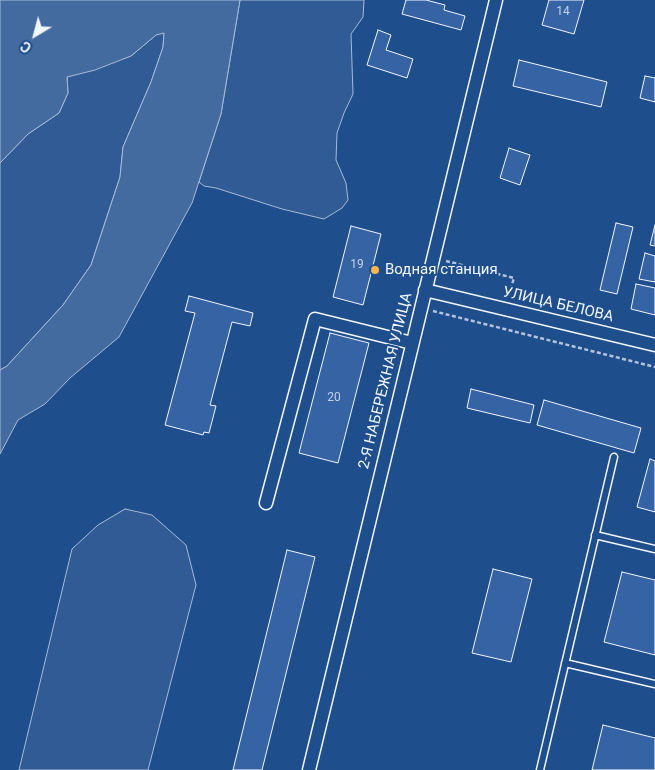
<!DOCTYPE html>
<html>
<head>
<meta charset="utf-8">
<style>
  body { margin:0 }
  #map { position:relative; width:655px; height:770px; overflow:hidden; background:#1f4e8c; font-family:Roboto,sans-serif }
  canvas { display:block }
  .north { position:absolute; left:10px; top:10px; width:50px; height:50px; -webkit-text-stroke:4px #1f4e8c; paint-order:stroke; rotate:217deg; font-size:14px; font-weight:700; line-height:20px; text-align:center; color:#f2f6ff }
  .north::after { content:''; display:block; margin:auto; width:18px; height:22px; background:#f2f6ff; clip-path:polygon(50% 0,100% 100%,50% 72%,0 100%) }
</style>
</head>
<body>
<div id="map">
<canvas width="655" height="770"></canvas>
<div class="north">С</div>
</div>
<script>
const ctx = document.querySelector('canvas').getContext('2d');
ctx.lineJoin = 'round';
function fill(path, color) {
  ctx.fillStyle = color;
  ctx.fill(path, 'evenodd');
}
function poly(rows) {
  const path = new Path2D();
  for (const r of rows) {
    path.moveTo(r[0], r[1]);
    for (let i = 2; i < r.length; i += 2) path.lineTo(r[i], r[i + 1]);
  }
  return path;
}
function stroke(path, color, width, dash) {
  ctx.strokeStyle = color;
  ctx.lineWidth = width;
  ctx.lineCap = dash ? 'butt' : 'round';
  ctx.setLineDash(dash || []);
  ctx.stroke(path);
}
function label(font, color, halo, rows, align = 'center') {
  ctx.font = font + ' Roboto,sans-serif';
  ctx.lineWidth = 4;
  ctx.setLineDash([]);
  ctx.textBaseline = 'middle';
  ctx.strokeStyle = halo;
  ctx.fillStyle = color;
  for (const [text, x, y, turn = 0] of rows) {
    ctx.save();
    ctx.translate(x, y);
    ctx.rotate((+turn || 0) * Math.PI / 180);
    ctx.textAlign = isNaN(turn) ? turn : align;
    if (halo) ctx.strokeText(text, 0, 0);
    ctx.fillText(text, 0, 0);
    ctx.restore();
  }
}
const built = poly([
  [240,0,364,0,363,17,351,34,353,94,344,113,337,133,336,160,346,183,348,200,342,208,324,219,282,209,216,188,204,186,199,182,221,114,240,0],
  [164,32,163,47,151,82,123,147,120,177,91,265,63,305,7,366,0,370,0,163,28,134,59,113,68,93,67,77,131,56,156,35,164,32],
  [125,509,152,515,186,545,196,585,148,770,19,770,72,549,98,525,125,509]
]);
fill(built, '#305b95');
stroke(built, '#a8bbd7', 1);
const water = poly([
  [0,0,240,0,221,114,192,203,119,337,70,378,45,404,18,420,0,454,0,370,7,366,63,305,91,265,120,177,123,147,151,82,163,47,164,33,156,35,131,56,95,70,67,77,68,93,59,113,28,134,0,163,0,0]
]);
fill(water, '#446ba0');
stroke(water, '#a8bbd7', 1);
const building = poly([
  [406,0,426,0,445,5,444,10,465,16,461,30,402,14,406,0],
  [549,0,584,0,574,34,542,25,549,0],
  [378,30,391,35,386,50,413,59,407,78,367,65,378,30],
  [519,60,607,82,601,107,513,86,519,60],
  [645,76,655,78,655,102,640,98,645,76],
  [509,148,530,155,520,185,500,178,509,148],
  [616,223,633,227,617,294,600,290,616,223],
  [655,225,655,246,650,245,655,225],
  [351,226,381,234,363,305,333,297,351,226],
  [645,253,655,256,655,282,639,279,645,253],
  [636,284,655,288,655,315,631,309,636,284],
  [189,296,253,313,250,326,232,322,210,405,216,406,209,433,204,432,203,435,165,425,195,313,185,311,189,296],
  [330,333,369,343,338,463,299,453,330,333],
  [471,389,534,405,530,423,467,408,471,389],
  [544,400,641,428,634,453,537,425,544,400],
  [650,459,655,461,655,512,637,507,650,459],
  [287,550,315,557,262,770,233,770,287,550],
  [493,569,532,579,511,662,472,653,493,569],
  [622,572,655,580,655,655,604,642,622,572],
  [603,725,655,738,655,770,592,770,603,725]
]);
fill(building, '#3563a3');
stroke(building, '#f2f6ff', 1);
const lane = poly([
  [595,535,655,549],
  [565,663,655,684],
  [540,770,614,457]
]);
const street = poly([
  [425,290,655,345],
  [266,503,315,319,412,343],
  [309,770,496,0]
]);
stroke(lane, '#f2f6ff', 9);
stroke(street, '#f2f6ff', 15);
stroke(poly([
  [446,261,514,278,508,297],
  [433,311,655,367]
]), '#b3c4dc', 2.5, [4, 2.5]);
stroke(lane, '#1f4e8c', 6);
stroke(street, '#1f4e8c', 12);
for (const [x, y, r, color] of [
  [375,270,5,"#ffb74d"]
]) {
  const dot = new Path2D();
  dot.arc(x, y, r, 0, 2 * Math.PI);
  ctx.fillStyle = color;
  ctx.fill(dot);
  stroke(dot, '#1f4e8c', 2);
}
label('12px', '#c3d1e8', null, [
  ["14",563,12],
  ["19",357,265],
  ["20",334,398]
]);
label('15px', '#f2f6ff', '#1f4e8c', [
  ["Водная станция",385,270]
], 'left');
label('15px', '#f2f6ff', '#1f4e8c', [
  ["УЛИЦА БЕЛОВА",558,305,13],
  ["2-Я НАБЕРЕЖНАЯ УЛИЦА",386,381,-76]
]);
</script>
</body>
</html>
